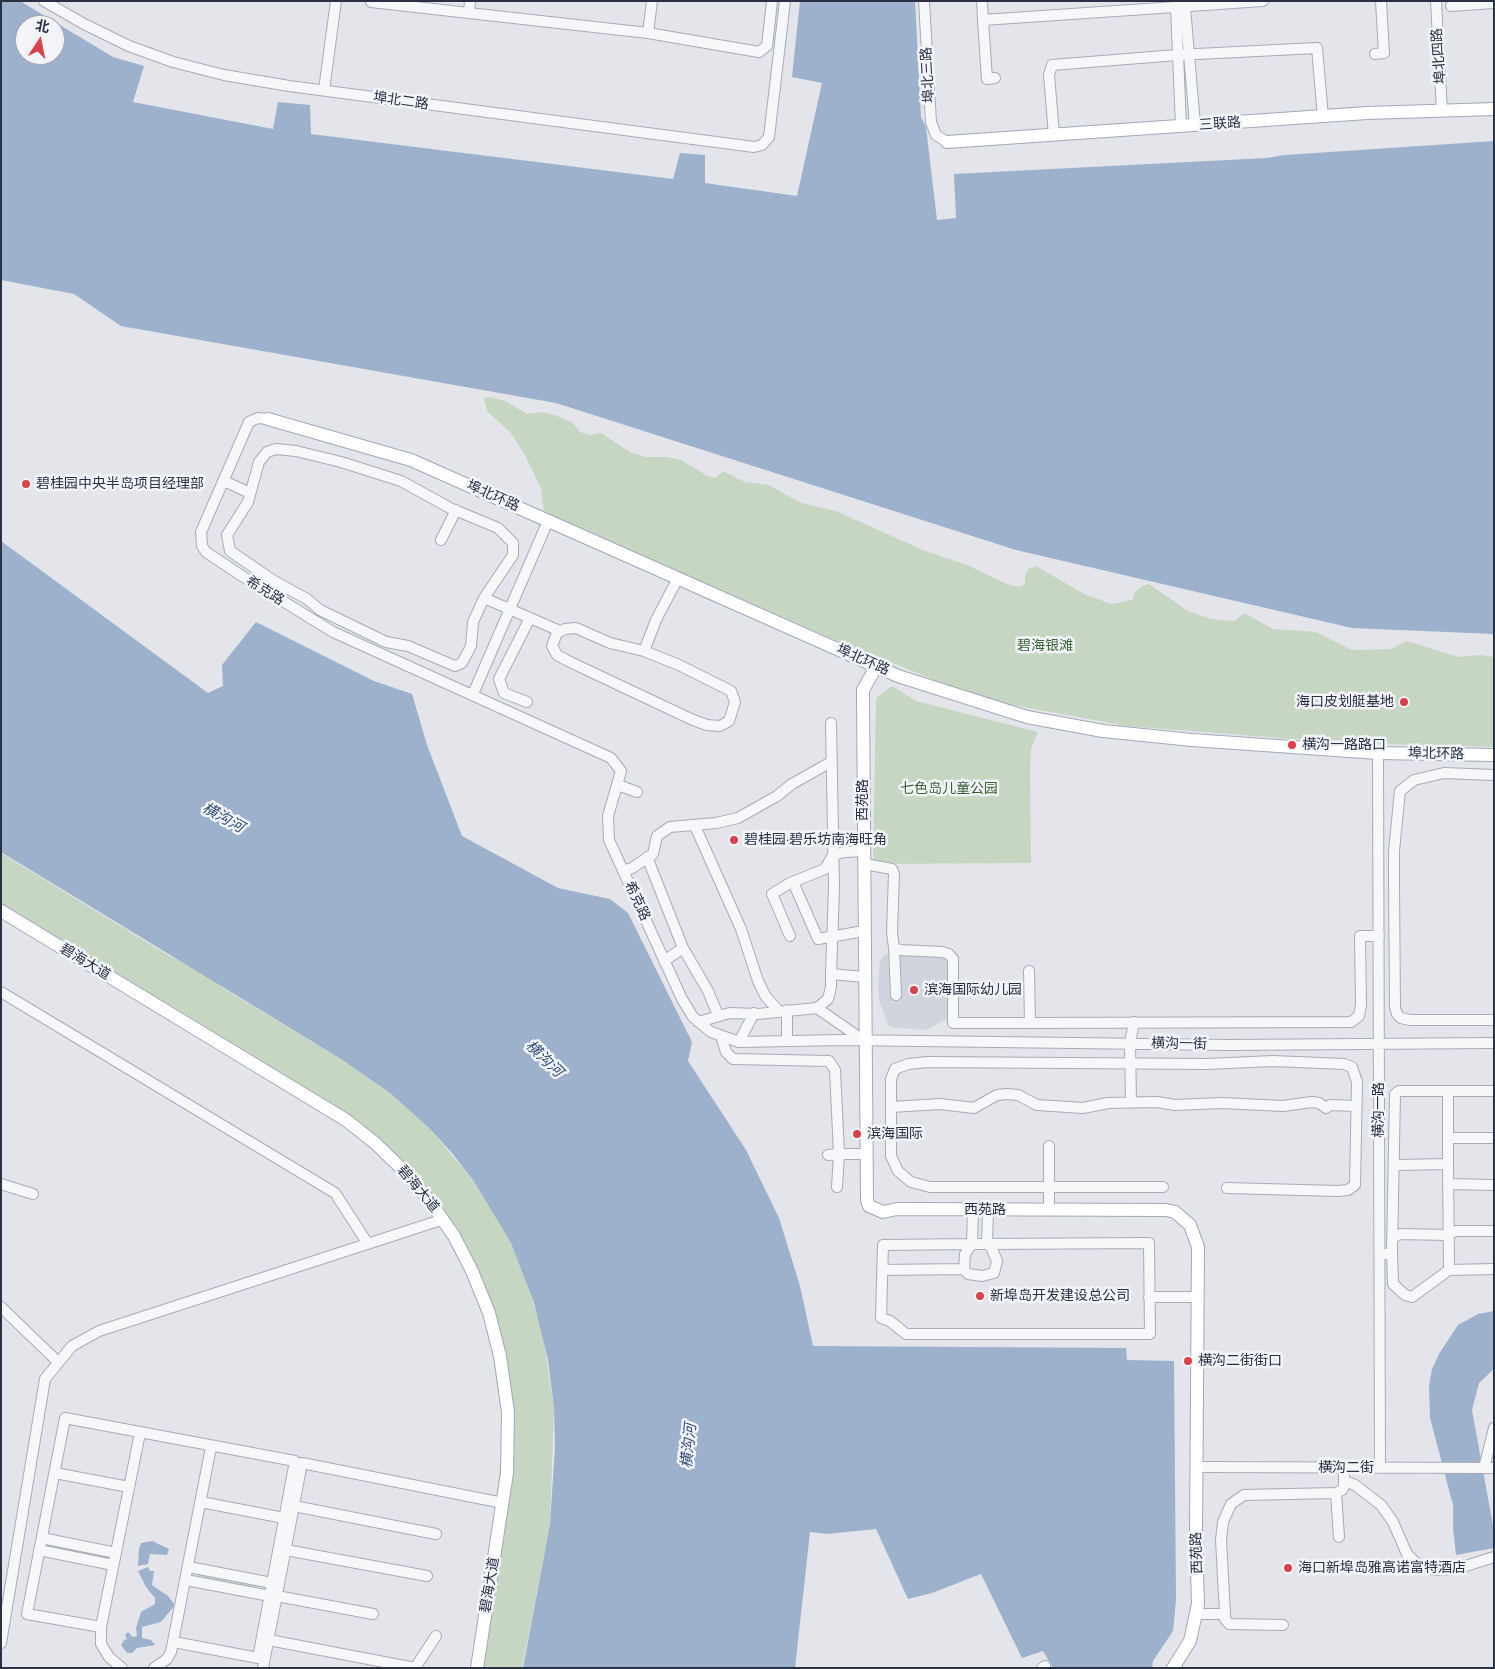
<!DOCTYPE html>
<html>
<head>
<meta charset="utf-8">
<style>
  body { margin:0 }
  #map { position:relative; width:1495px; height:1669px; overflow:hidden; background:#e3e5eb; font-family:"PT Sans Narrow","Noto Sans SC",sans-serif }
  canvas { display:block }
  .frame { position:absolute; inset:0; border:2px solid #2a3144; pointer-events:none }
  .north { position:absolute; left:15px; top:15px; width:50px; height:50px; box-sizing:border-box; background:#f3f4f8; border:1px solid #a3a6b0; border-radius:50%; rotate:11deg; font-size:14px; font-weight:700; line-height:20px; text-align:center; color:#2a3144 }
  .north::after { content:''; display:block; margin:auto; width:18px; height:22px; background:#d4444e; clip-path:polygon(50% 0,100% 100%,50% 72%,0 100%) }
</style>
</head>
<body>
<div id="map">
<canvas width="1495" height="1669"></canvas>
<div class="frame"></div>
<div class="north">北</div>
</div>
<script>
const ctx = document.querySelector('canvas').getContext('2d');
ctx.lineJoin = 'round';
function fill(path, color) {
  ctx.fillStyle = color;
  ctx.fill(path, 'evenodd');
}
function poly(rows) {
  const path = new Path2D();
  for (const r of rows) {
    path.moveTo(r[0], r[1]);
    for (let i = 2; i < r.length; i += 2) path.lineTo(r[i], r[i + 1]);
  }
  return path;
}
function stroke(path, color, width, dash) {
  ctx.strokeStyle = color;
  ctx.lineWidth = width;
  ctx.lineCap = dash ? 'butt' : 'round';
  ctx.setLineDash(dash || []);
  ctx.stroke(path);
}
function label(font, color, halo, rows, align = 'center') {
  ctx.font = font + ' "PT Sans Narrow","Noto Sans SC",sans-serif';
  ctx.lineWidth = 5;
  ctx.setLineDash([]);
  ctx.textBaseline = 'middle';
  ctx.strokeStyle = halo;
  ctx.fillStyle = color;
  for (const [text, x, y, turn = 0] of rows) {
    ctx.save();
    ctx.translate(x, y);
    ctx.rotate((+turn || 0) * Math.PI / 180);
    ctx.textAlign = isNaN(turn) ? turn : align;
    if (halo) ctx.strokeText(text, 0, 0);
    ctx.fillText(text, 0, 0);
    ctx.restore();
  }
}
fill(poly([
  [892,954,940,954,948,959,949,1011,947,1019,926,1030,894,1028,888,1025,879,1000,878,984,880,961,884,955]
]), '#d1d4dd');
fill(poly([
  [489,397,505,401,527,414,543,412,557,416,573,423,580,432,590,435,601,433,630,452,646,457,667,457,681,460,706,475,715,478,723,471,745,482,769,485,801,503,836,511,923,550,967,565,1007,584,1019,587,1025,584,1025,577,1028,569,1036,566,1086,595,1112,604,1132,600,1135,592,1142,586,1149,584,1188,611,1211,619,1235,621,1244,613,1273,629,1316,632,1352,650,1390,649,1407,641,1458,657,1480,655,1494,657,1494,747,1345,743,1126,726,1002,703,952,687,833,639,544,513,541,489,525,455,511,433,487,411,484,399],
  [892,686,916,701,1038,732,1031,749,1030,768,1031,863,873,864,876,698],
  [1,853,166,954,198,970,226,990,341,1059,390,1093,429,1128,473,1180,511,1243,523,1272,542,1331,554,1408,550,1524,522,1668,477,1668,507,1403,489,1313,427,1198,342,1118,1,908],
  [196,1572,258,1584,258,1586,256,1589,197,1577]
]), '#c6d6c3');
fill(poly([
  [1,1,20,1,113,57,144,66,133,102,273,129,278,102,310,105,311,134,673,179,680,153,705,155,705,183,797,196,822,83,792,77,800,1,915,1,921,117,926,127,937,220,956,218,954,174,1267,158,1285,155,1494,141,1494,634,1352,628,1016,550,556,403,121,326,74,294,1,280],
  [25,25,55,25,55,55,25,55],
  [1,541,208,693,223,686,222,665,256,622,374,681,412,694,427,745,462,836,558,888,610,899,628,913,692,1042,688,1061,746,1150,779,1218,800,1286,813,1346,1126,1348,1127,1360,1174,1361,1176,1600,1173,1631,1153,1661,1152,1668,1053,1668,1043,1651,1022,1658,981,1574,932,1593,908,1599,876,1529,827,1534,810,1532,795,1668,523,1668,550,1524,555,1447,554,1408,548,1360,534,1303,511,1243,473,1180,452,1153,429,1128,390,1093,341,1059,1,852],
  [1494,1311,1494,1369,1479,1383,1472,1410,1494,1531,1494,1548,1456,1555,1453,1528,1453,1505,1430,1418,1429,1386,1432,1369,1439,1354,1458,1325,1478,1314],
  [152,1541,169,1549,167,1555,150,1554,148,1564,138,1566,139,1549,141,1543],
  [148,1567,150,1571,154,1571,152,1585,168,1596,175,1605,161,1622,142,1627,142,1638,151,1640,155,1645,137,1648,132,1653,127,1653,121,1645,124,1640,127,1639,125,1635,128,1632,133,1637,137,1636,136,1628,141,1612,155,1604,155,1598,146,1587,138,1571]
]), '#9db0cc');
const minor = poly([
  [44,1,84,24,129,46,173,62,224,75,289,86,754,147,762,145,769,137,785,1],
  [470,1,469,13,648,33,652,1],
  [924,1,931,122,936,135,947,142],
  [982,1,983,20,1263,1],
  [1436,1,1442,111],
  [371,2,469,13],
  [1451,6,1494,3],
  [1176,7,1181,126],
  [1185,7,1195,125],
  [983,20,987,79,995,78],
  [648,33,759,52,767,46,772,1],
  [1375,54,1384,53,1381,1],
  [324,90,336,1],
  [1054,135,1049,75,1052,65,1177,55,1317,48,1323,117],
  [268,419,258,418,249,422,201,532,202,546,206,552,242,576,333,632,611,758,621,771,608,816,609,840,682,999,693,1017,711,1032,739,1042,842,1040,1228,1045,1494,1043],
  [224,481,250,493],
  [441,540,456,510],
  [484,598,473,622,471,646,462,663,455,666,408,646,386,642,320,610,307,599,274,581,230,551,227,535,248,502,259,462,267,452,276,449,296,451,341,462,401,481,450,508,498,528,513,543,513,555,484,598,560,631],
  [644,651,610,643,576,628,565,629,557,633,552,646,557,655,568,661,693,720,707,725,720,726,729,721,735,702,731,691,679,665,644,651,656,620,678,578],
  [473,694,548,521],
  [527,702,504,693,499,679,530,618],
  [831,723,834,887,831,974,864,977],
  [1378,753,1380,1468],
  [1494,775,1444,773,1414,780,1400,791,1394,851,1394,883,1395,1007,1397,1014,1401,1018,1410,1020,1494,1020],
  [618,785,637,792],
  [695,826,741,929,758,981,766,997,778,1010],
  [647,857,683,948,708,991,718,1015],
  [864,864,892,869,894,874,892,932,894,948,900,950,942,952,949,954,953,959,953,1023,1030,1023,1029,971],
  [623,871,632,868,653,854,657,836,670,827,716,823,738,818,777,796,792,784,831,762],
  [793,882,818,939,864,931],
  [790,936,772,894,790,883,825,869,833,855,845,852,864,851],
  [894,948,896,995],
  [664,961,683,948],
  [1,992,335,1193,368,1244],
  [817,1008,863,1040],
  [698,1022,730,1013,758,1014,817,1008,828,999,831,987,831,974],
  [1030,1023,1351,1022,1359,1016,1361,1005,1360,936,1379,936],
  [721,1036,726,1052,733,1059,829,1061,835,1070,839,1154,865,1154],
  [787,1040,787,1010],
  [739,1042,754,1013],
  [1448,1091,1448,1164],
  [1131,1102,1130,1043,1134,1022],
  [891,1107,940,1104,974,1108,997,1095,1007,1094,1018,1095,1037,1105,1083,1108,1108,1103,1157,1102,1175,1105,1222,1103,1283,1106,1312,1102,1319,1103,1326,1108,1330,1105,1355,1106],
  [1448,1138,1494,1138],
  [1049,1146,1049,1209],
  [828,1155,839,1154,837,1187],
  [1395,1165,1448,1164,1449,1270],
  [1,1184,33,1194],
  [1448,1184,1494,1185],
  [1163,1187,930,1187,911,1182,898,1171,891,1156,891,1079,895,1069,908,1064,928,1062,1207,1064,1273,1061,1344,1064,1352,1067,1357,1082,1355,1185,1348,1190,1338,1191,1227,1188],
  [973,1210,972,1244,883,1245,881,1318,890,1321,906,1334,1150,1334,1149,1243,987,1244,988,1210],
  [1394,1237,1400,1234,1447,1235,1456,1231,1494,1231],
  [972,1244,987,1244,991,1247,997,1261,994,1273,982,1276,968,1274,964,1269,965,1254,972,1244],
  [1392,1253,1395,1094,1399,1091,1494,1091],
  [1385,1254,1392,1253,1393,1284,1405,1295,1412,1297,1449,1270,1494,1269],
  [882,1270,964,1269],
  [1149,1297,1198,1297],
  [1,1307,58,1362],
  [1198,1467,1494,1468],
  [1484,1468,1494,1428],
  [55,1473,129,1487],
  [1344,1481,1355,1485,1381,1505,1393,1522,1407,1554,1418,1565,1434,1570,1456,1569,1494,1557],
  [1336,1493,1339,1537],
  [201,1502,284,1518],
  [294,1506,436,1534],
  [42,1538,116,1553],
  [39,1550,113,1565],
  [286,1550,427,1576],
  [189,1567,272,1583],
  [186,1580,270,1596],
  [277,1596,373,1614],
  [1196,1614,1225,1614,1221,1540,1223,1522,1231,1504,1244,1495,1336,1493,1342,1490,1344,1486,1344,1468],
  [1225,1614,1225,1619,1229,1624,1283,1625],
  [101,1627,27,1614,65,1418,295,1461,258,1658,174,1642],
  [269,1640,415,1668],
  [1,1643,45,1379,72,1346,99,1331,438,1221],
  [122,1668,109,1657,101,1644,101,1627,140,1433],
  [154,1668,167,1659,171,1652,211,1447],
  [263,1668,302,1463,503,1503],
  [415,1668,436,1636],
  [1042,1668,1045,1666]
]);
const major = poly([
  [947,142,1367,113,1494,109],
  [268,419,411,460,898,676,1027,717,1103,731,1192,740,1378,753,1494,755],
  [876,667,863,690,863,698,867,1200,869,1206,883,1212,897,1209,1166,1210,1175,1212,1190,1225,1198,1247,1196,1536,1198,1604,1190,1641,1173,1668],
  [1,911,346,1120,375,1143,403,1170,429,1200,454,1236,472,1271,489,1313,500,1356,508,1412,507,1473,477,1668]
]);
stroke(minor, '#a8abb6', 12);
stroke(major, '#a1a8b8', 14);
stroke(minor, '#f6f7f9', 10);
stroke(major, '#fff', 12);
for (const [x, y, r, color] of [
  [26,484,5,"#d4444e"],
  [1404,702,5,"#d4444e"],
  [1292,745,5,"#d4444e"],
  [734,840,5,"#d4444e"],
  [914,990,5,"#d4444e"],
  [857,1134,5,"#d4444e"],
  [980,1296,5,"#d4444e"],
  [1188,1361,5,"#d4444e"],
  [1288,1568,5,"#d4444e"]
]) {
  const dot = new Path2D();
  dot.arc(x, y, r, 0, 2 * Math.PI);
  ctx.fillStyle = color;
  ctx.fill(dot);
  stroke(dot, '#f3f4f8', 2);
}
label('14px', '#2a3144', '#f3f4f8', [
  ["埠北四路",1439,56,-94],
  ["埠北三路",928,75,-93],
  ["埠北二路",401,101,8],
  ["三联路",1220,124,-4],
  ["埠北环路",493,496,24],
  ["希克路",265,591,32],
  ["埠北环路",863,660,24],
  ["埠北环路",1436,754,1],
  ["西苑路",863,800,-90],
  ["希克路",637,901,65],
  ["碧海大道",85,962,31],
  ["横沟一街",1179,1044,1],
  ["横沟一路",1379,1110,-90],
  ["碧海大道",418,1189,50],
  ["西苑路",985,1210],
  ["横沟二街",1346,1468],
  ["西苑路",1197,1553,-92],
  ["碧海大道",490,1585,-81]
]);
label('14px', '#2a3144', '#f3f4f8', [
  ["碧桂园中央半岛项目经理部",36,484],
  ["海口皮划艇基地",1394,702,"right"],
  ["横沟一路路口",1302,745],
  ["碧桂园·碧乐坊南海旺角",744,840],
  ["滨海国际幼儿园",924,990],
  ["滨海国际",867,1134],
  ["新埠岛开发建设总公司",990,1296],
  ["横沟二街街口",1198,1361],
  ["海口新埠岛雅高诺富特酒店",1298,1568]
], 'left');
label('14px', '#3b6136', '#f3f4f8', [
  ["碧海银滩",1045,646],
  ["七色岛儿童公园",949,789]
]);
label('italic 15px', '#324c7a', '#f3f4f8', [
  ["横沟河",223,818,29],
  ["横沟河",544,1059,44],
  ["横沟河",689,1446,-84]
]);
</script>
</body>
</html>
